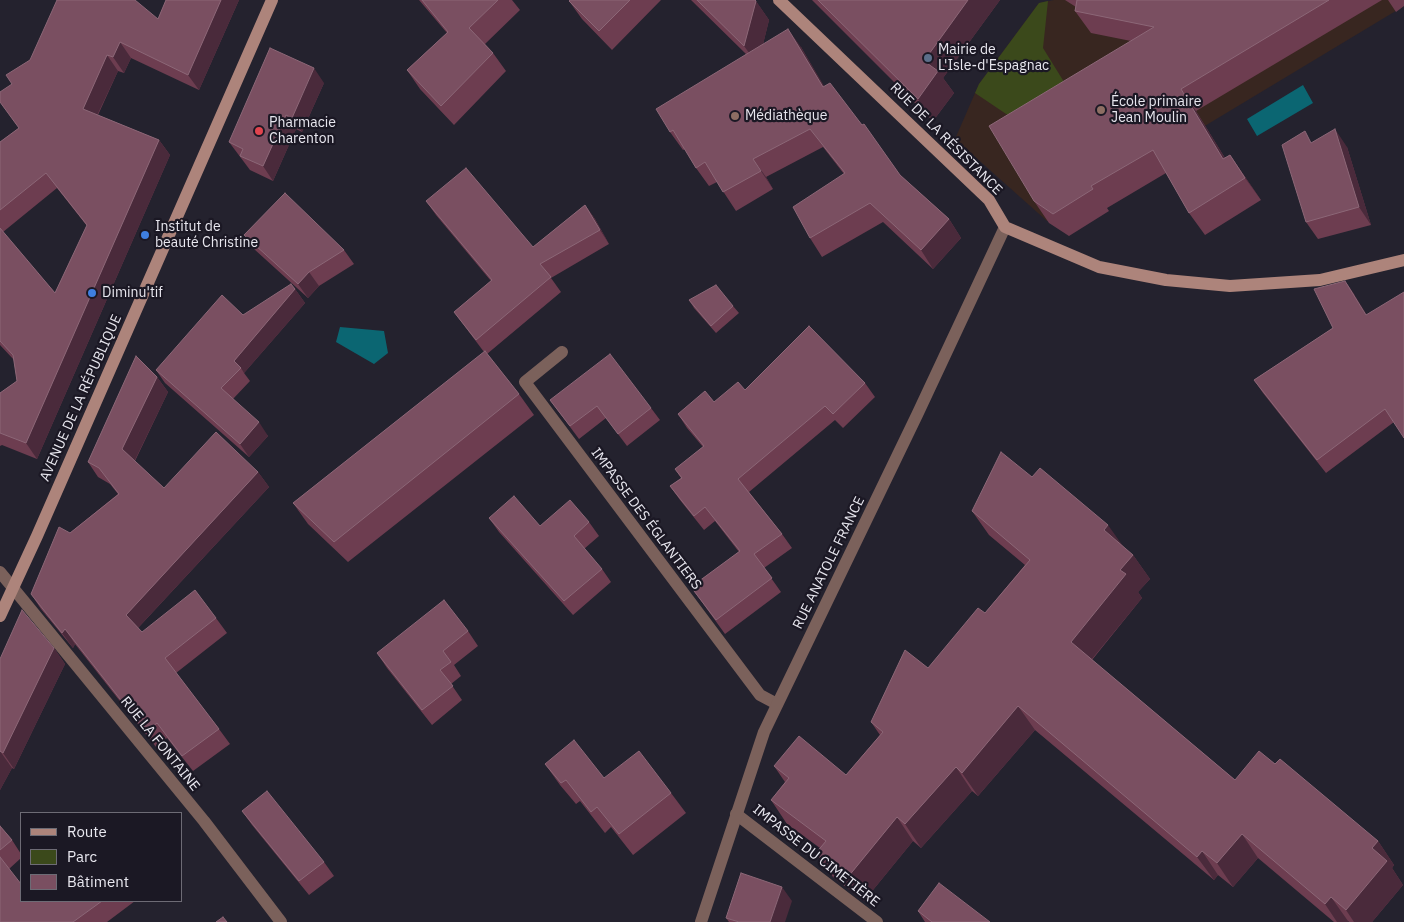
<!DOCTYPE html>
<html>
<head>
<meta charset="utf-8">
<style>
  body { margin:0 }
  #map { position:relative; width:1404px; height:922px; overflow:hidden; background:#24222e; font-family:"IBM Plex Sans",sans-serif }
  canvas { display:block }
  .legend { position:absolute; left:20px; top:812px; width:162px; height:90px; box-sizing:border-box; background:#1b1824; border:1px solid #6d6b75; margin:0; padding:6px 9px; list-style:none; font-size:15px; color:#e8e7ef }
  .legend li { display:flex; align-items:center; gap:10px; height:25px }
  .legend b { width:25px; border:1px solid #6d6b75 }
</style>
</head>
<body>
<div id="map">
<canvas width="1404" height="922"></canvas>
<ul class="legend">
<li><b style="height:6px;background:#ad847b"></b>Route</li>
<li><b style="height:14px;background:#3b491b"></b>Parc</li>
<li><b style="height:14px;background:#7a4f61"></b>Bâtiment</li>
</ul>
</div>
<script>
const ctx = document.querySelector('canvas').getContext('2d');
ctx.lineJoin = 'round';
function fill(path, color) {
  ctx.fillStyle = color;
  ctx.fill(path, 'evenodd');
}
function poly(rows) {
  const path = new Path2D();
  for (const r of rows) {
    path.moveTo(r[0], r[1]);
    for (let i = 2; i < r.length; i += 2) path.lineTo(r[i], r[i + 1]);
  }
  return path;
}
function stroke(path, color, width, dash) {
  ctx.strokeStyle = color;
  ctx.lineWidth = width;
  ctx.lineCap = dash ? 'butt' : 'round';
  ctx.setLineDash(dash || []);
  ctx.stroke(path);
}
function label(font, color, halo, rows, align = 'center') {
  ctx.font = font + ' "IBM Plex Sans",sans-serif';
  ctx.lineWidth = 4.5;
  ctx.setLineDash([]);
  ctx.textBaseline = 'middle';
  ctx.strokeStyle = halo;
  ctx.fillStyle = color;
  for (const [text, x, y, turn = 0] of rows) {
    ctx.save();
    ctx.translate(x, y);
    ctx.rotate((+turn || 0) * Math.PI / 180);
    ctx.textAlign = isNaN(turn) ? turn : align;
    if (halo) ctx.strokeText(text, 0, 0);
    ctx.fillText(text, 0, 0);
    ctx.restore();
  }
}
fill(poly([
  [1054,0,1404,0,1404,6,1047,221,955,139,979,84,1039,3]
]), '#382620');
fill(poly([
  [1048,1,1043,48,1069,90,1018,122,975,93,979,84,1039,3]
]), '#3b491b');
fill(poly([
  [1303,85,1313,103,1257,136,1247,119],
  [340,327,384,331,388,353,374,364,336,342]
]), '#0b6672');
stroke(poly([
  [562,352,525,382,760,695,777,704],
  [736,814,877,922]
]), '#7b615b', 12);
stroke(poly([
  [0,572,204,821,281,922],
  [701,922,764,732,917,415,1005,227]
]), '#7b615b', 12);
stroke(poly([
  [779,0,989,200,1005,227,1099,267,1166,280,1230,286,1320,280,1404,260],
  [0,616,37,536,272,0]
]), '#ad847b', 12);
fill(poly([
  [166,0,239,0,199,90,131,58,124,73,118,71,98,115,159,140,170,155,37,459,2,445,0,446,0,393,17,381,14,360,0,345,0,142,19,128,0,102,158,19],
  [57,188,87,226,55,293,3,232],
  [419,0,512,0,520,10,485,44,493,53,506,71,454,125,420,89,407,70,447,33],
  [570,0,661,0,612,50,582,19,569,1],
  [691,0,755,0,769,20,763,44,801,47,824,87,900,175,949,219,961,238,933,269,883,222,822,257,810,238,844,174,823,147,766,177,773,189,736,211,717,182,709,186,696,168,685,149,683,150,670,132,746,54],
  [812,0,1000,0,943,78,954,93,933,121],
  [1065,0,1382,0,1196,111,1225,158,1230,155,1261,200,1205,235,1189,213,1166,173,1107,208,1109,211,1069,236,1049,223,1034,201,1131,41,1091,33,1075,11,1076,7],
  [1388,0,1404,0,1404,6,1396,12],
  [324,83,302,132,296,129,273,181,250,170,229,142],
  [1313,142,1347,147,1371,225,1318,239,1306,222],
  [426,201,533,247,585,205,595,219,609,244,551,278,561,292,487,354,519,394,534,415,348,562,308,524,293,503,484,352,454,312,491,281,436,215],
  [244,235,344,250,354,264,319,286,308,298,254,249],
  [1345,281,1354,294,1394,422,1326,473,1263,393,1254,380,1333,328],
  [295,289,305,303,244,373,250,381,233,399,268,436,249,457,165,383,156,370,243,315],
  [689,300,733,306,739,313,716,333,694,308],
  [157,377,168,392,135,461,164,488,258,472,269,487,138,628,142,632,216,618,227,633,176,673,219,729,230,744,193,771,167,738,156,747,75,644,73,648,41,609,31,594,70,533,118,494,110,484,98,477,88,462],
  [865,383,875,397,843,428,835,420,749,492,782,534,792,548,764,568,781,592,725,634,691,587,739,552,715,521,704,530,680,500,670,486,681,478,675,469,703,447,687,428,678,414,714,402,745,390],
  [550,400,651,408,660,420,627,446,606,418,579,439],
  [1032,477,1133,555,1150,579,1138,592,1142,598,1092,660,1235,780,1275,764,1378,841,1394,865,1392,868,1403,885,1372,922,1349,922,1348,921,1347,922,1334,922,1258,858,1233,887,1218,875,1214,880,1035,730,978,796,972,791,921,848,913,841,864,901,833,877,816,853,820,848,787,824,771,800,785,782,774,766,846,775,880,735,871,722,928,668,985,613,1025,565,989,535,972,511],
  [489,518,540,526,589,522,599,536,584,549,602,569,611,582,573,615,499,532],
  [468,631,478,646,454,665,461,676,451,684,462,700,432,725,387,668,377,653],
  [54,648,65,664,14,769,12,768,0,790,0,659],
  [545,764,671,793,686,813,633,855,611,827,605,833,580,801,576,804,560,785],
  [242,811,324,862,334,876,309,895,252,825],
  [0,826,12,840,21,854,21,858,9,869,21,901,135,901,107,922,0,922],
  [918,911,990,922,925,922],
  [726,918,739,922,729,922]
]), '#6d3d50');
fill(poly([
  [221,0,239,0,199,90,188,75],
  [968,0,1000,0,943,78,954,93,933,121,918,99,924,61],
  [756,1,769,20,758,65,744,46],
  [788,29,801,47,836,106,823,87],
  [120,42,131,58,124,73,113,57],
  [107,55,118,71,93,124,83,109],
  [314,68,324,83,302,132,292,118],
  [1181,89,1196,111,1239,181,1223,159],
  [286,115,296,129,273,181,263,166],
  [1335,129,1347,147,1371,225,1359,207],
  [159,140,170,155,37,459,26,443],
  [1230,155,1245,177,1261,200,1245,178],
  [753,159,766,177,773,189],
  [585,205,595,219,609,244,600,230],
  [949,219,961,238,933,269,921,250],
  [309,272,319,286,308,298,298,284],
  [1345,281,1354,294,1375,328,1366,315],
  [295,289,305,303,244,373,241,368,234,361],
  [157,377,168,392,133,464,122,449],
  [259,422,268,436,249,457,240,444],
  [258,472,269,487,136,630,126,615],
  [1108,525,1125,549,1104,530],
  [1133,555,1150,579,1138,592,1142,598,1087,665,1071,642,1120,570],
  [65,629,75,644,73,648,62,633],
  [54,648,65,664,14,769,3,753],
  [1018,706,1035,730,978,796,962,773],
  [0,751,12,768,0,790],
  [956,767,972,791,921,848,905,824],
  [897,817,913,841,864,901,848,877],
  [1242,834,1258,858,1233,887,1217,863],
  [1378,841,1394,865,1392,868,1403,885,1372,922,1354,922,1346,910,1372,848],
  [1202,851,1218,875,1214,880,1197,857],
  [782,887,792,901,785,922,770,922],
  [1331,897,1348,921,1347,922,1337,922,1325,904]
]), '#4a2a3b');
const building = poly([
  [57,0,135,0,158,19,166,0,221,0,188,75,120,42,113,57,107,55,83,109,159,140,26,443,0,433,0,393,17,381,13,355,0,341,0,228,55,293,87,225,46,173,0,210,0,142,19,128,0,102,0,92,12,84,6,75,30,60,57,0],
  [422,0,498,0,469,28,493,53,441,106,407,70,448,32,422,0],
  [570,0,630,0,599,31,569,1,570,0],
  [697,0,755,0,756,1,744,46,697,0],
  [818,0,968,0,924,61,938,71,918,99,818,0],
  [1077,0,1329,0,1181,89,1223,159,1230,155,1245,178,1189,213,1153,150,1091,186,1093,189,1053,214,1034,201,989,126,1154,27,1075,11,1077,0],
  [788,29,823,87,830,83,862,125,864,124,900,175,949,219,921,250,870,203,810,238,793,207,845,173,810,129,753,159,761,171,723,192,705,162,696,168,673,130,670,132,656,109,788,29],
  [270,48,314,68,292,118,286,115,263,166,240,156,243,149,229,142,270,48],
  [1335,129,1359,207,1306,222,1282,145,1305,131,1311,143,1335,129],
  [466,168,533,247,585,205,600,230,540,264,551,277,476,340,454,312,492,280,426,201,466,168],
  [285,193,344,250,309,272,298,284,244,235,285,193],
  [1345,281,1366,315,1404,292,1404,438,1385,409,1317,460,1254,380,1333,328,1314,289,1345,281],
  [291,284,295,289,234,361,241,368,221,388,259,422,240,444,156,370,222,295,243,315,291,284],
  [716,285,733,306,711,326,689,300,716,285],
  [809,326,865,383,833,414,825,406,738,479,782,534,754,554,772,578,716,620,691,587,740,551,705,507,694,516,670,486,682,478,675,469,704,446,678,414,705,391,714,402,738,382,745,390,809,326],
  [485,351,519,394,334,542,293,503,485,351],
  [610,354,651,408,618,434,597,406,570,426,550,400,610,354],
  [136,356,157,377,122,449,164,488,216,432,258,472,126,615,142,632,195,590,216,618,165,658,219,729,182,756,157,723,146,732,65,629,62,633,31,594,59,527,70,533,119,494,99,468,88,462,136,356],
  [1001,452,1032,477,1040,468,1108,525,1104,530,1133,555,1120,570,1126,574,1071,642,1235,780,1259,751,1275,764,1280,759,1378,841,1372,848,1387,861,1346,910,1331,897,1325,904,1242,834,1217,863,1202,851,1197,857,1018,706,962,773,956,767,905,824,897,817,848,877,816,853,826,841,771,800,789,778,774,766,799,736,846,775,883,732,871,722,905,650,928,668,978,608,985,613,1030,560,972,511,1001,452],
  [514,496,540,526,570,500,589,522,574,536,602,569,564,601,489,518,514,496],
  [444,600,468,631,443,651,451,662,440,670,453,686,422,710,377,653,444,600],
  [22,610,54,648,3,753,0,751,0,752,0,659,22,610],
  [574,740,604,778,639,751,671,793,619,834,597,807,591,812,566,780,561,783,545,764,574,740],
  [267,791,324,862,299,881,242,811,267,791],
  [0,826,12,840,0,850,0,826],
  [0,857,21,884,21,901,102,901,73,922,0,922,0,857],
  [741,873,782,887,770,922,739,922,726,918,741,873],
  [939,883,990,922,932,922,918,911,939,883],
  [223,917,227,922,216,922,223,917]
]);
fill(building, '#7a4f61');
stroke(building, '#8c6777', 1);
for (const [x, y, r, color] of [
  [928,58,5,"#5c6f8a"],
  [1101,110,5,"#8d6e63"],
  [735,116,5,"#8d6e63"],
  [259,131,5,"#e0444e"],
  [145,235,5,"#3f7fe0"],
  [92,293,5,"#3f7fe0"]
]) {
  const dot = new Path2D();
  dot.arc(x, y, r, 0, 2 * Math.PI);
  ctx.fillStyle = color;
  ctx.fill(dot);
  stroke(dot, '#1b1824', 2);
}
label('14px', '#e8e7ef', '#1b1824', [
  ["Mairie de",938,50],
  ["L'Isle-d'Espagnac",938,66],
  ["École primaire",1111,102],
  ["Jean Moulin",1111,118],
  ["Médiathèque",745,116],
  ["Pharmacie",269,123],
  ["Charenton",269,139],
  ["Institut de",155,227],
  ["beauté Christine",155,243],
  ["Diminu'tif",102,293]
], 'left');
label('14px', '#e8e7ef', '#1b1824', [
  ["RUE DE LA RÉSISTANCE",946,139,45],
  ["AVENUE DE LA RÉPUBLIQUE",81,398,-66],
  ["IMPASSE DES ÉGLANTIERS",646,519,53],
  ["RUE ANATOLE FRANCE",829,563,-64],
  ["RUE LA FONTAINE",160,744,51],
  ["IMPASSE DU CIMETIÈRE",816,856,38]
]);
</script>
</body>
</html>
